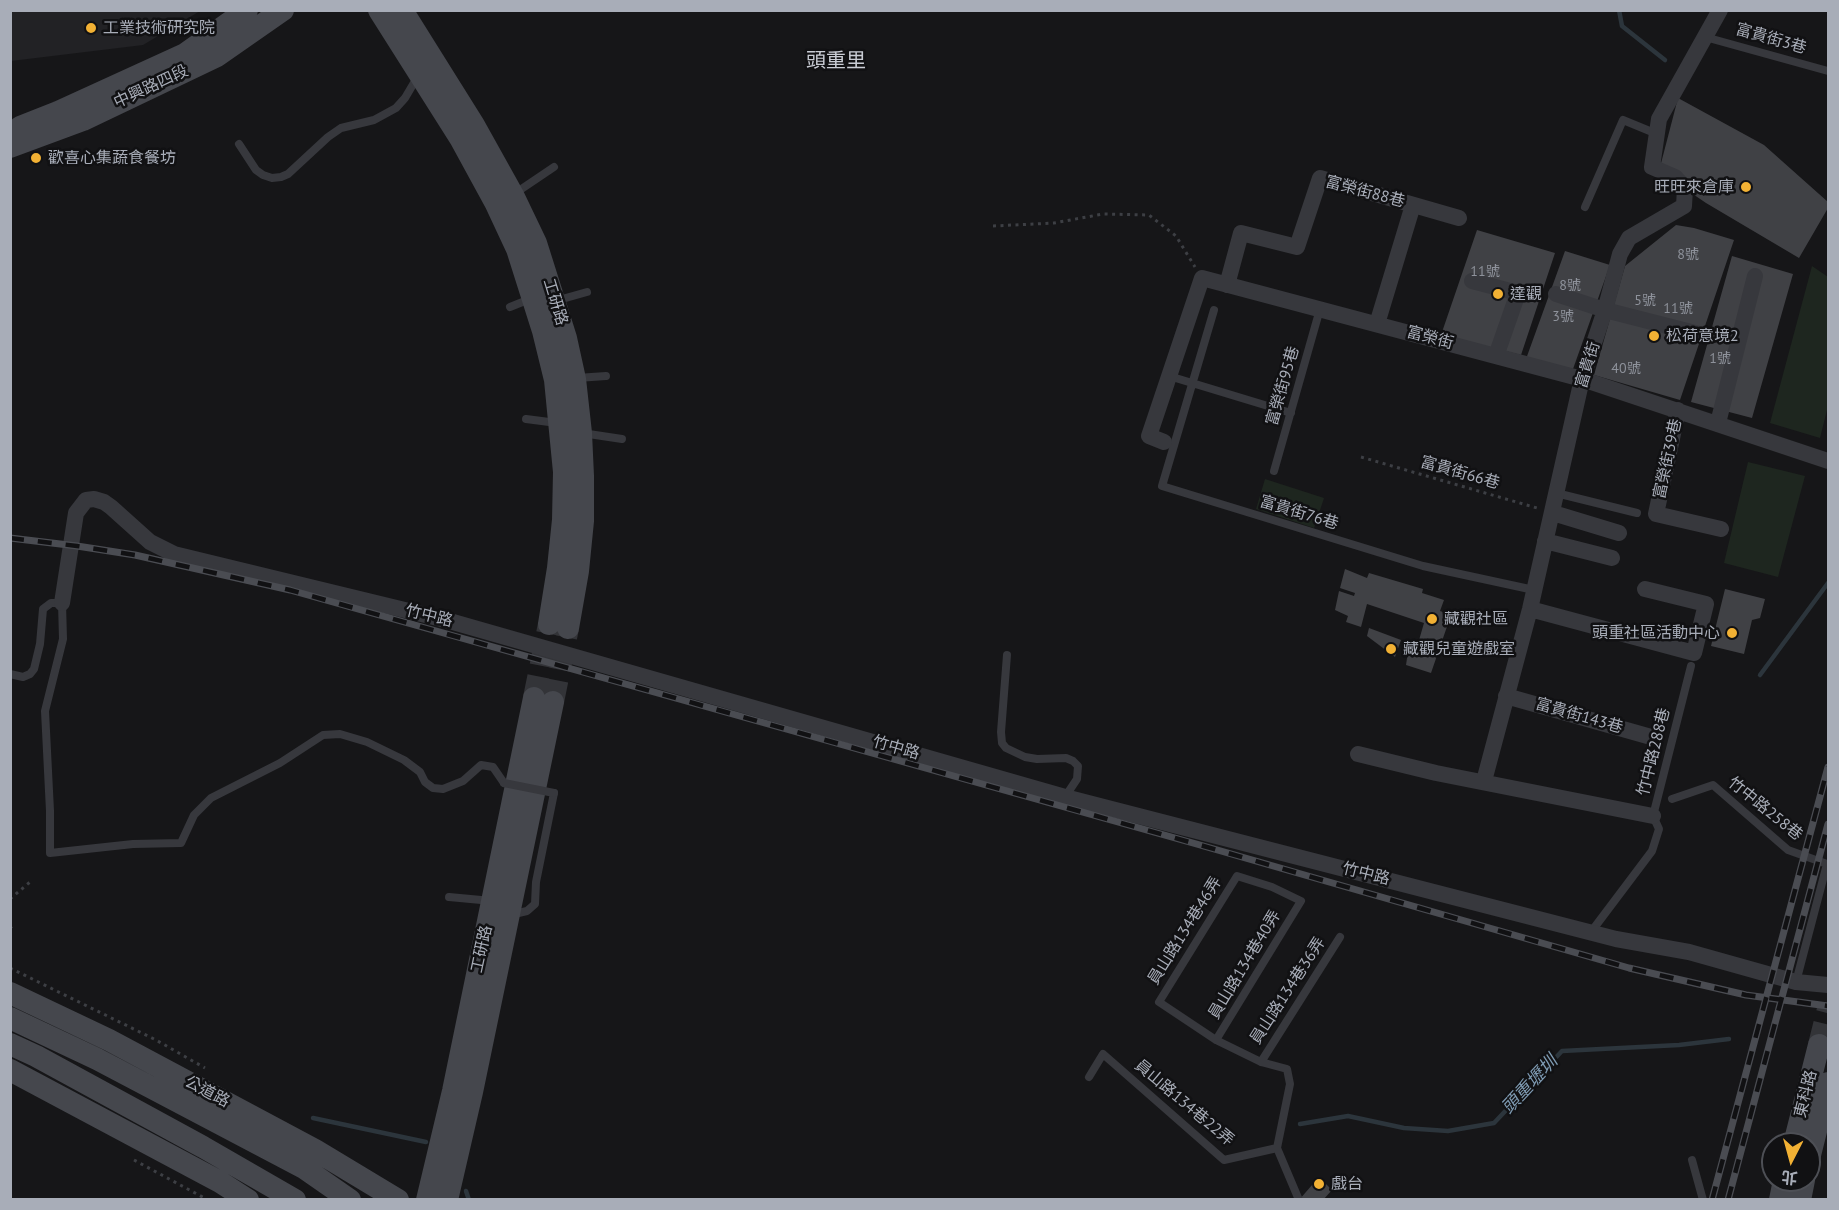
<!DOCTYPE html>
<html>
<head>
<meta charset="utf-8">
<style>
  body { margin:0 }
  #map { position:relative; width:1839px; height:1210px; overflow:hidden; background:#161618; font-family:"PT Sans","Noto Sans TC",sans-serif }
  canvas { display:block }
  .frame { position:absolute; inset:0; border:12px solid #a8adb8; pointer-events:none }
  .north { position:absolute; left:1761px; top:1132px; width:60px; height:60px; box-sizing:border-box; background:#111113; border:2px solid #4d4f55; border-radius:50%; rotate:186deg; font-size:16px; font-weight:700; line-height:24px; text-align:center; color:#a8adb8 }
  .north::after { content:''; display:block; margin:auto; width:21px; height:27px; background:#f2b134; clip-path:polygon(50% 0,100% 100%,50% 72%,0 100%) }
</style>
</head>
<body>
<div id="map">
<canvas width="1839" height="1210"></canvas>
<div class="frame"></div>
<div class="north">北</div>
</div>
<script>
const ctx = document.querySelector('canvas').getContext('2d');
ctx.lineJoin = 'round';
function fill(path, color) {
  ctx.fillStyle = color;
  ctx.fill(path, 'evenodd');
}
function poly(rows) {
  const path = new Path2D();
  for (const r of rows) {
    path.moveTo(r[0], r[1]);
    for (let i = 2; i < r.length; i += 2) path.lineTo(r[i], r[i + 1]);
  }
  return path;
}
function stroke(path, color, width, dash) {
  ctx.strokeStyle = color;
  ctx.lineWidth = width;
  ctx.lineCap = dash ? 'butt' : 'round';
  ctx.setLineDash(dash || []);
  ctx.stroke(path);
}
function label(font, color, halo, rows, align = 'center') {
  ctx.font = font + ' "PT Sans","Noto Sans TC",sans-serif';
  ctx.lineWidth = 5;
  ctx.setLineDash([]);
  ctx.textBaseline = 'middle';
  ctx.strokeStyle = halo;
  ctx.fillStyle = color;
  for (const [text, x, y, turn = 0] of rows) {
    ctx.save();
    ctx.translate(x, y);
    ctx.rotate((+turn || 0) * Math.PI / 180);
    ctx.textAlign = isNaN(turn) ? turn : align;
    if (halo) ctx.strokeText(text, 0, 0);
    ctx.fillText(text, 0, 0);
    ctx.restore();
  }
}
fill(poly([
  [10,11,11,10,200,11,143,45,11,61]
]), '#222225');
fill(poly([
  [1812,266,1828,277,1828,406,1820,438,1770,423],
  [1748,462,1805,476,1778,577,1724,563],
  [1265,479,1324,498,1314,528,1256,509]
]), '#1e261f');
stroke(poly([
  [1619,10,1622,26,1665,60],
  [1760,675,1828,583],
  [313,1118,426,1142],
  [1300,1124,1348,1116,1404,1128,1448,1131,1494,1123,1562,1051,1679,1045,1729,1039],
  [466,1191,469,1200]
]), '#2c353c', 4.5);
fill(poly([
  [1678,98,1764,145,1828,202,1828,208,1799,258,1706,203,1659,171],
  [1676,225,1694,228,1734,240,1680,400,1594,375,1625,266],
  [1477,230,1555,253,1521,355,1441,335],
  [1565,251,1610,265,1573,369,1526,359],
  [1732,256,1793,274,1752,418,1691,402],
  [1345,569,1367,578,1369,573,1423,589,1422,593,1444,600,1440,611,1451,615,1431,673,1406,665,1409,645,1417,647,1424,623,1367,604,1361,627,1346,622,1348,616,1335,610,1339,591,1354,596,1355,593,1340,588],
  [1725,589,1765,599,1760,618,1752,620,1744,654,1711,646],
  [1369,628,1401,640,1395,657,1367,636],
  [1319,1177,1332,1190,1323,1200,1299,1200]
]), '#404145');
stroke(poly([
  [534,698,549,624],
  [553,702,568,628],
  [1819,1045,1828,1009]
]), '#333438', 22, [22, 11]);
stroke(poly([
  [993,226,1054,223,1103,214,1149,215,1176,236,1195,267],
  [1361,457,1537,508],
  [10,899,30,882],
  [10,926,12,929,10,934],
  [10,968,156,1040,205,1068],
  [134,1160,208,1200]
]), '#3d3f44', 3, [3, 4.5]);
stroke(poly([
  [1705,37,1828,71],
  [239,144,256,170,263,175,272,178,281,177,288,174,328,137,341,128,374,120,396,108,405,98,418,76],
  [514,194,554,167],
  [1585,207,1623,120,1657,134],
  [555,301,587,292],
  [510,307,530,299],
  [1214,310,1162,486,1423,566,1534,590],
  [1169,376,1291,413],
  [577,378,606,376],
  [526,419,557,423],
  [582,433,622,439],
  [1274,471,1320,309],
  [1556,493,1637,513],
  [1007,655,1001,732,1002,743,1006,748,1025,757,1037,759,1066,758,1073,761,1078,766,1077,779,1065,797],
  [10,674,23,677,30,674,34,669,40,644,43,609,51,603,62,603,63,639,45,711,50,811,50,853,133,844,181,843,194,815,211,798,280,763,323,735,340,734,367,742,404,760,420,772,425,782,433,788,443,789,463,781,481,765,493,767,504,783],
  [1672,799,1713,785,1788,850,1827,864,1796,982],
  [449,897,492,901],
  [510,915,527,911,535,904,536,882,554,793],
  [1591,932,1652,851,1659,829,1653,816,1691,666],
  [1216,1040,1301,901,1272,887,1237,876,1159,1002,1216,1040,1261,1062,1287,1069,1290,1084,1277,1148,1299,1200],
  [1261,1062,1340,937],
  [1089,1077,1103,1054,1224,1160,1277,1148],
  [1692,1160,1703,1200]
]), '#37383d', 8);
stroke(poly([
  [1472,281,1518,293,1496,356],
  [1227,285,1241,233,1297,247,1320,178,1459,218],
  [1556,294,1605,310,1699,334],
  [1377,324,1413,205],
  [1678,410,1656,514,1721,529],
  [1718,423,1755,276],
  [1164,442,1149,436,1202,278,1582,379,1828,461],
  [1553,513,1619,533],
  [1545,541,1612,558],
  [62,603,76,513,86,500,94,499,104,502,111,507,150,542,174,554,446,620,1065,797,1616,939,1689,952,1796,982,1828,985],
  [1530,609,1694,653,1706,604,1645,589],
  [1506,696,1651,737],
  [1358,754,1436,773,1653,816],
  [1484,781,1530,609,1582,379,1605,310,1620,254,1629,238,1684,206,1685,188,1675,177,1652,167,1659,119,1720,10]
]), '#37383d', 16);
stroke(poly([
  [379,10,460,138,496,204,517,249,543,331,555,380,564,472,563,520,558,568,549,624],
  [402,10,474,125,513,195,536,243,566,338,575,379,581,433,583,476,583,521,578,571,568,628],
  [20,127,58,112,185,54,247,10],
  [10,147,83,120,217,56,283,10],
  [10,993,109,1040,315,1150,398,1200],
  [10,1018,97,1059,304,1168,350,1200],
  [10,1044,36,1056,203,1147,295,1200],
  [10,1070,220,1182,248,1200],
  [1794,1144,1819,1045],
  [1809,1159,1828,1083],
  [427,1200,453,1091,534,698],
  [447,1200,472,1092,553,702],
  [1780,1200,1784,1180],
  [1800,1200,1804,1180]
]), '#45474d', 22);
const rail = poly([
  [10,538,77,546,135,555,290,590,1200,845,1629,968,1746,995,1828,1006],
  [1712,1200,1828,767],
  [1728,1200,1828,824]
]);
stroke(rail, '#4a4c52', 7);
stroke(rail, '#111113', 4.5, [14]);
stroke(poly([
  [504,783,554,793]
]), '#37383d', 8);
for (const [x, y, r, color] of [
  [91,28,6,"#f2b134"],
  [36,158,6,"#f2b134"],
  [1746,187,6,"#f2b134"],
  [1498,294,6,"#f2b134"],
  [1654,336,6,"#f2b134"],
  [1432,619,6,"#f2b134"],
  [1732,633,6,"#f2b134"],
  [1391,649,6,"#f2b134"],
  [1319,1184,6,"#f2b134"]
]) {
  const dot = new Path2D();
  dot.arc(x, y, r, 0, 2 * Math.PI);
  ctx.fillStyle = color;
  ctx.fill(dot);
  stroke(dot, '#111113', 2);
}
label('14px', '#8e929b', null, [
  ["8號",1688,255],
  ["11號",1485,272],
  ["8號",1570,286],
  ["5號",1645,301],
  ["11號",1678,309],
  ["3號",1563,317],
  ["1號",1720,359],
  ["40號",1626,369]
]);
label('16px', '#a8adb8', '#111113', [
  ["工業技術研究院",103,28],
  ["歡喜心集蔬食餐坊",48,158],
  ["旺旺來倉庫",1734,187,"right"],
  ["達觀",1510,294],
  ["松荷意境2",1666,336],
  ["藏觀社區",1444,619],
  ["頭重社區活動中心",1720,633,"right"],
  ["藏觀兒童遊戲室",1403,649],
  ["戲台",1331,1184]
], 'left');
label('16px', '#a8adb8', '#111113', [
  ["富貴街3巷",1771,39,16],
  ["中興路四段",151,87,-25],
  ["富榮街88巷",1365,192,15],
  ["工研路",555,302,73],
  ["富榮街",1430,338,15],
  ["富貴街",1588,365,-73],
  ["富榮街95巷",1283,386,-74],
  ["富榮街39巷",1668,459,-78],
  ["富貴街66巷",1460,473,16],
  ["富貴街76巷",1299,513,17],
  ["竹中路",429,616,14],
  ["富貴街143巷",1579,716,16],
  ["竹中路",896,748,16],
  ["竹中路288巷",1654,752,-76],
  ["竹中路258巷",1765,809,39],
  ["竹中路",1366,874,14],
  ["員山路134巷46弄",1185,931,-58],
  ["工研路",482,949,-78],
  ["員山路134巷40弄",1245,965,-59],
  ["員山路134巷36弄",1288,991,-57],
  ["公道路",207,1092,28],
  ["東科路",1806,1094,-76],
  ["員山路134巷22弄",1184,1103,40]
]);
label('italic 18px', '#7f9bb3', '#111113', [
  ["頭重壢圳",1530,1085,-47]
]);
label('20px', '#c9ccd4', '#111113', [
  ["頭重里",836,61]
]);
</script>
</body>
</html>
